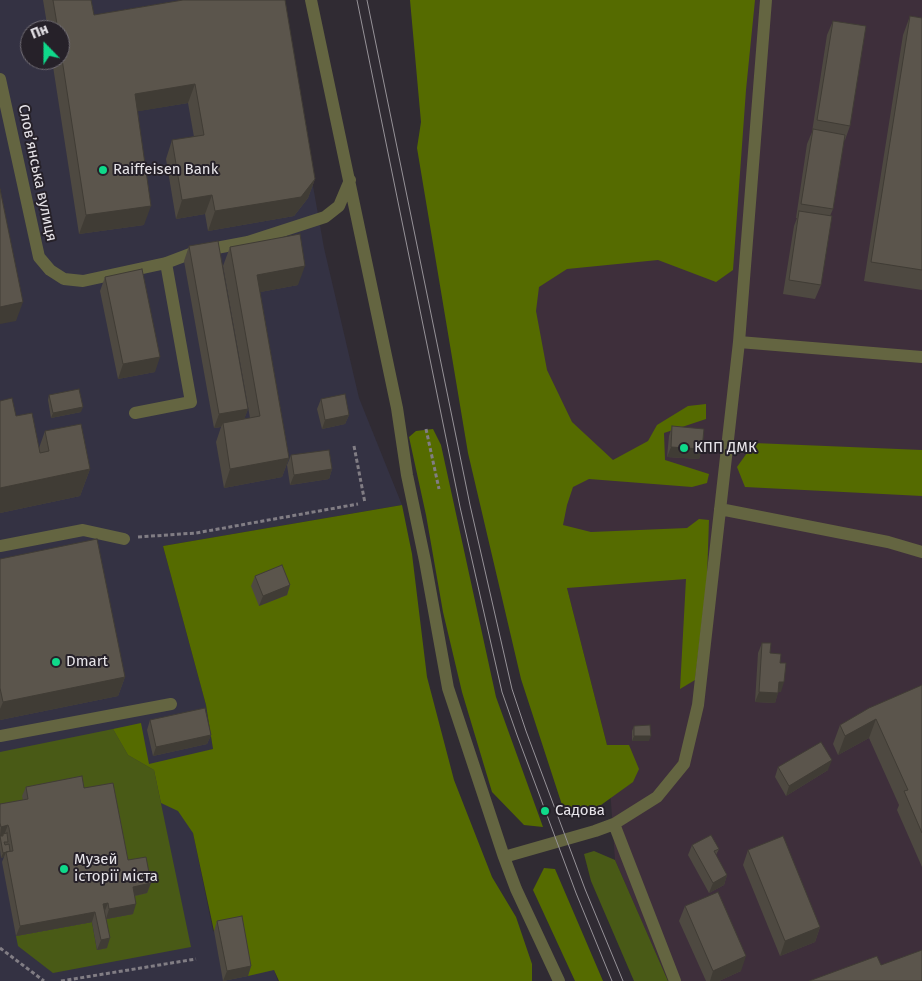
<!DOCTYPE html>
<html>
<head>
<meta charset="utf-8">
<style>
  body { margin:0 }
  #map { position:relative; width:922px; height:981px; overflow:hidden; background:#302b33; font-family:"Fira Sans",sans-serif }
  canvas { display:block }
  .north { position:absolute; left:20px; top:20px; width:50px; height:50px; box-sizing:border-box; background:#262129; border:1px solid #736f76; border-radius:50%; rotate:338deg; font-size:14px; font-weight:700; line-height:20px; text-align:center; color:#e7e4e9 }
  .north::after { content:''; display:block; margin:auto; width:18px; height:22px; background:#0fd98a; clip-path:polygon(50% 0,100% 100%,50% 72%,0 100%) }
</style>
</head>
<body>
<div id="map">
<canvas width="922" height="981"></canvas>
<div class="north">Пн</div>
</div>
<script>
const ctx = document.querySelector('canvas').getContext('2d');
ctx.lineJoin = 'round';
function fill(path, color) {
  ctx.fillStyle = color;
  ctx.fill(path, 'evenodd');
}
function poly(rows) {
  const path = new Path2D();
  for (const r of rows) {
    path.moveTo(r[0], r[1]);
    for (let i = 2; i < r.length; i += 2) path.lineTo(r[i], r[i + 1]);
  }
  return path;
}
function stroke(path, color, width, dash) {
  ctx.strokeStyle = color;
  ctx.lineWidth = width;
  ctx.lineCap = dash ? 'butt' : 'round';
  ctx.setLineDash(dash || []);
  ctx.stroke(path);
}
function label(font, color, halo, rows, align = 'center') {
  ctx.font = font + ' "Fira Sans",sans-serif';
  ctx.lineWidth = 4;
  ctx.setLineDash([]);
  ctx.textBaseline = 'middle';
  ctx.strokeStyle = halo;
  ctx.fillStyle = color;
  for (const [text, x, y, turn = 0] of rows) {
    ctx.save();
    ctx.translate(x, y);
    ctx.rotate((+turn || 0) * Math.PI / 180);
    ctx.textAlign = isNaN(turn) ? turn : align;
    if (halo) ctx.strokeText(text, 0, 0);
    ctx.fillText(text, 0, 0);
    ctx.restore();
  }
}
fill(poly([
  [0,0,280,0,324,248,359,398,402,505,163,546,206,705,213,749,178,759,213,931,274,970,278,981,0,981],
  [30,30,60,30,60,60,30,60]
]), '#343243');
fill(poly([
  [459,0,922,0,922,981,668,981,615,860,607,745,567,588]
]), '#3e2f3b');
fill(poly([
  [113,729,128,755,154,770,191,947,53,973,18,946,16,936,92,922,97,950,106,948,106,919,132,914,124,870,25,809,0,814,0,752],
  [594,851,615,860,668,981,634,981,591,881,584,854]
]), '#495a16');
fill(poly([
  [410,0,755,0,746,90,733,270,716,282,658,260,567,269,539,287,536,311,547,370,572,422,613,460,648,441,657,425,688,406,706,404,706,419,664,433,665,460,709,474,707,483,692,487,589,479,573,487,567,505,563,525,591,532,687,528,699,519,709,520,707,578,695,680,680,689,686,579,567,588,607,745,629,745,639,769,633,782,601,805,571,816,563,808,521,679,468,453,417,148,421,122],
  [433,429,441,445,496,697,543,827,524,825,492,792,462,692,443,612,426,515,409,437,416,431],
  [754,443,922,450,922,496,745,487,737,467],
  [402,505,412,554,427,677,454,780,492,877,516,917,532,964,532,981,279,981,274,970,248,976,238,926,214,931,193,833,178,811,161,803,154,770,128,755,113,729,141,723,149,764,213,749,206,705,163,546],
  [544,868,555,869,603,981,575,981,533,890]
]), '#556b00');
stroke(poly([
  [426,429,439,489],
  [354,446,365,503],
  [138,537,196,533,358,504],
  [0,948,44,981],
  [61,981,196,959]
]), '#817d84', 3, [4, 2.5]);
stroke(poly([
  [311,0,397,408,407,475,425,561,448,688,504,857,516,889,559,981],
  [766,0,739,342,922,357],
  [0,79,39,257,50,270,64,279,83,281,166,263,195,252,248,242,325,217,339,206,350,180],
  [135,413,191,402,166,263],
  [720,509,888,542,922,552],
  [0,546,83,530,124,539],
  [0,736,171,704],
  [614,824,675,981],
  [504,857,595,831,614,824,657,797,684,764,698,705,739,342]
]), '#646541', 12);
stroke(poly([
  [357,0,460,507,502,692,517,735,576,893,612,981],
  [367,0,470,505,512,689,526,731,585,889,623,981]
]), '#969298', 1);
fill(poly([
  [43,0,91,0,94,15,183,0,315,179,308,198,294,216,208,231,205,214,176,219,166,159,172,140,194,137,188,103,138,111,144,225,79,234,52,60,60,60,60,30,48,30],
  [910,16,922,18,922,290,864,281,903,35],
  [833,21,850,126,845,140,844,140,833,209,830,216,821,285,815,299,783,294,794,226,797,218,796,218,807,144,812,132,827,35],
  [189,246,248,409,244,419,250,418,223,266,230,247,298,285,260,292,289,458,282,477,224,488,216,442,221,427,214,428,184,261],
  [105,277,155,372,118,379,100,291],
  [49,395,81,412,51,418,48,400],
  [321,399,349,415,345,424,322,429,317,409],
  [0,401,39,448,45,431,90,469,80,496,0,513],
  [672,426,702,449,699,459,667,457,669,436],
  [291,455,332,469,329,479,290,485,287,465],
  [0,559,125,677,118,696,0,720],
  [255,576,290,585,287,595,259,606,251,586],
  [762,643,770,653,780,663,781,692,778,692,775,703,755,702,758,653],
  [922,685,922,867,897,810,899,805,869,738,838,755,833,744,840,725],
  [150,720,211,735,207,744,153,756,147,730],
  [634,726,649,741,632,741,632,731],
  [778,767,828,770,786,796,775,777],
  [26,787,84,788,128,860,151,883,147,893,135,896,133,914,106,919,107,948,97,950,92,922,16,936,2,862,4,857,1,858,0,850,0,804,23,800,22,796],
  [692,845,719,849,716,855,727,875,724,885,709,893,688,855],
  [748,850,820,927,815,942,780,956,743,865],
  [685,906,741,971,719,981,706,981,679,921],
  [217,921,251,966,248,976,223,981,214,931]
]), '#4e4941');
fill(poly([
  [195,84,188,103,128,113,135,94],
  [315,179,308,198,294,216,208,231,215,211],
  [212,195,205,214,176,219,182,200],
  [151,206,144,225,79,234,86,215],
  [305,266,298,285,250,294,257,275],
  [23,302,16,321,0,324,0,307],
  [160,357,155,372,118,379,123,364],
  [83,407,81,412,51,418,53,413],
  [248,409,243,423,223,423,221,427,214,428,219,414],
  [349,415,345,424,322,429,325,420],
  [671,447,702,449,699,459,667,457],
  [289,458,282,477,224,488,230,469],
  [90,469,80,496,0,513,0,488],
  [332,469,329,479,290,485,294,475],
  [290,585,287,595,259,606,263,596],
  [125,677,118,696,0,720,0,709,3,702],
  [779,682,784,682,781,692,775,692],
  [759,692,778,693,775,703,755,702],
  [876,719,869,738,838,755,845,736],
  [211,735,207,744,153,756,156,747],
  [634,736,651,736,649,741,632,741],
  [832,760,828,770,786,796,789,786],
  [8,825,4,835,3,834,2,836,0,836,1,827],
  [6,852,4,857,1,858,3,853],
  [727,875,724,885,709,893,713,883],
  [151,883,147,893,130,897,133,887],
  [108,903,104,913,103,904],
  [136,904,133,914,106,919,109,909],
  [95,912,92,922,16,936,20,926],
  [820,927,815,942,780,956,785,941],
  [110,938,107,948,97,950,101,940],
  [746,956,741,971,719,981,710,981,713,971],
  [251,966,248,976,223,981,227,971]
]), '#403c35');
const building = poly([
  [53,0,91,0,94,15,183,0,285,0,315,179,301,197,215,211,212,195,182,200,172,140,204,135,195,84,135,94,151,206,86,215,60,46,60,30,58,30,53,0],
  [910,16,922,18,922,270,871,262,910,16],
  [833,21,866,26,850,126,817,120,833,21],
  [813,129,845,135,833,209,801,204,813,129],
  [0,189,23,302,0,307,0,189],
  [799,211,832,216,821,285,789,280,799,211],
  [300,234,305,266,257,275,289,458,230,469,223,423,260,416,230,247,300,234],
  [218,241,248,409,219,414,189,246,218,241],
  [142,269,160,357,123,364,105,277,142,269],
  [79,389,83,407,53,413,49,395,79,389],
  [345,394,349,415,325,420,321,399,345,394],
  [12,398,16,416,32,413,40,453,49,451,45,431,81,424,90,469,0,488,0,401,12,398],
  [672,426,704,429,702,449,671,447,672,426],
  [329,450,332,469,294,475,291,455,329,450],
  [97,539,125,677,3,702,0,688,0,559,97,539],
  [282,565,290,585,263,596,255,576,282,565],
  [762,643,771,643,770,653,781,654,780,663,786,663,784,682,779,682,778,693,759,692,762,643],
  [922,685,922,833,904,791,908,790,876,719,845,736,840,725,869,708,922,685],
  [205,708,211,735,156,747,150,720,205,708],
  [650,725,651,736,634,736,634,726,650,725],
  [821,742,832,760,789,786,778,767,821,742],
  [82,776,84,788,113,783,128,860,146,857,151,883,133,887,136,904,109,909,108,903,103,904,110,938,101,940,95,912,20,926,6,852,13,851,9,828,8,825,1,827,0,823,0,804,28,799,26,787,82,776],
  [7,833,8,842,4,842,5,845,9,844,10,851,3,853,0,836,3,836,3,834,7,833],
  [711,835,719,849,714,851,727,875,713,883,692,845,711,835],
  [783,836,820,927,785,941,748,850,783,836],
  [718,892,746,956,713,971,685,906,718,892],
  [242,916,251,966,227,971,217,921,242,916],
  [922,950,922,981,809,981,877,956,881,965,922,950]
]);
fill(building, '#5b554c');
stroke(building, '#403c35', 1);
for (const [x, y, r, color] of [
  [103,170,5,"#0fd98a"],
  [684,448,5,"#0fd98a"],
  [56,662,5,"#0fd98a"],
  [545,811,5,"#0fd98a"],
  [64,869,5,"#0fd98a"]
]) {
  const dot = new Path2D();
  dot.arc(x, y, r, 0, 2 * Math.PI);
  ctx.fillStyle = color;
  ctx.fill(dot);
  stroke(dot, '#262129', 2);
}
label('15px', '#e7e4e9', '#262129', [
  ["Raiffeisen Bank",113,170],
  ["КПП ДМК",694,448],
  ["Dmart",66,662],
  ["Садова",555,811],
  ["Музей",74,860],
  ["історії міста",74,877]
], 'left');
label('15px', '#e7e4e9', '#262129', [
  ["Словʼянська вулиця",37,173,78]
]);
</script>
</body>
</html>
